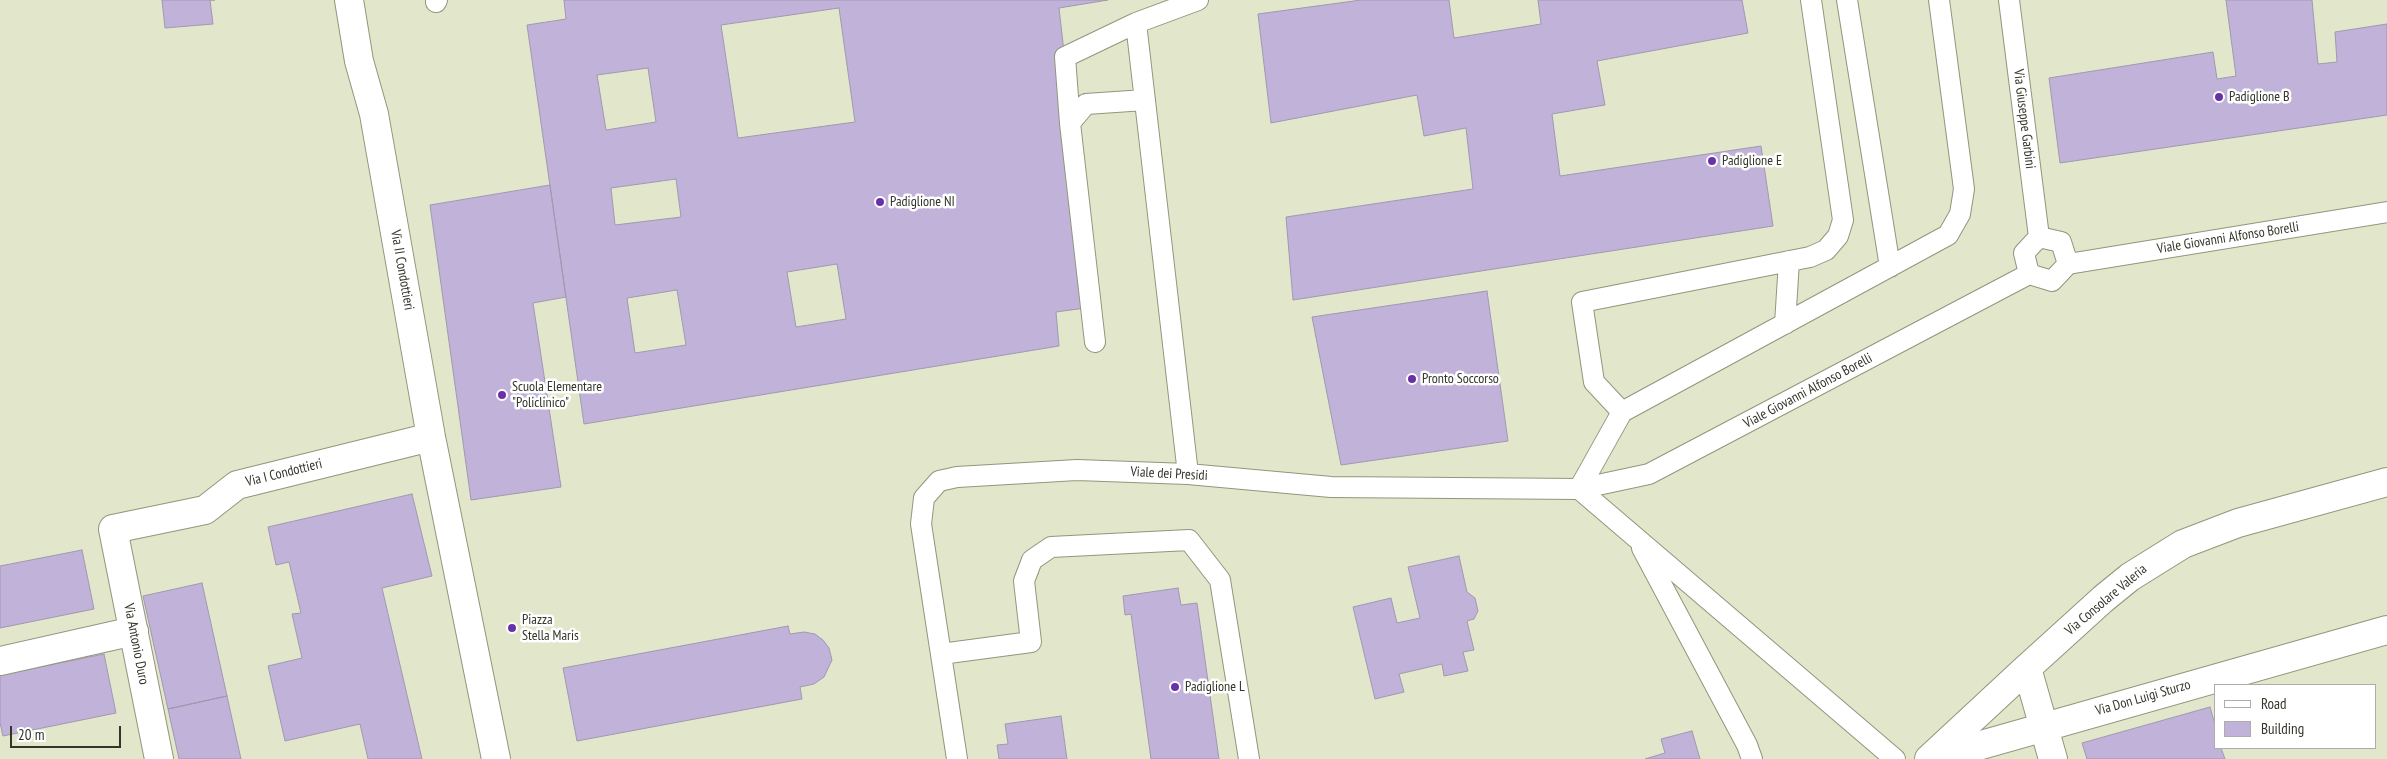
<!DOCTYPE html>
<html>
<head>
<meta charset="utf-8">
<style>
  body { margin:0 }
  #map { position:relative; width:2387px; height:759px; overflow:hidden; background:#e2e7cb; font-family:"PT Sans Narrow",sans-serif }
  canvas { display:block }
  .legend { position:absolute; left:2214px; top:684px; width:162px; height:65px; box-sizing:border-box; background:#fff; border:1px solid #adaeaa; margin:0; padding:6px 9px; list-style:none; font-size:15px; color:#33352a }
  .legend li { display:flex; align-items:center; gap:10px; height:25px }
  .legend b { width:25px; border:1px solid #adaeaa }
  .scale { position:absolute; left:10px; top:726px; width:111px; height:22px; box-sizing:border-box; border:2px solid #33352a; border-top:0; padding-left:6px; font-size:15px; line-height:18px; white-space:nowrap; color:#33352a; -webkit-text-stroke:4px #fff; paint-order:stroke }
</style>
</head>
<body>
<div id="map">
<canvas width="2387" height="759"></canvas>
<ul class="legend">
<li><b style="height:6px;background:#fff"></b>Road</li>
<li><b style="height:14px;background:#c0b2d9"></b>Building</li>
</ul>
<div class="scale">20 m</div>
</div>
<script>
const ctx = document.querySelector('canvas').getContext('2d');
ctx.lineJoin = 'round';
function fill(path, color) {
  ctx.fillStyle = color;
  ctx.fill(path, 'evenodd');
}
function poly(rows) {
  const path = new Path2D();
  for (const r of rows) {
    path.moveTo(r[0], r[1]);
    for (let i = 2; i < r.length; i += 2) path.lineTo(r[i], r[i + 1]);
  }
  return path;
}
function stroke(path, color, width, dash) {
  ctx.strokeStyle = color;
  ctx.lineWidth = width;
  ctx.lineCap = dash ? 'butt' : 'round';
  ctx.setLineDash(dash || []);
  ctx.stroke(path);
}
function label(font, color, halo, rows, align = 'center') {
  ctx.font = font + ' "PT Sans Narrow",sans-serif';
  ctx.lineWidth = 5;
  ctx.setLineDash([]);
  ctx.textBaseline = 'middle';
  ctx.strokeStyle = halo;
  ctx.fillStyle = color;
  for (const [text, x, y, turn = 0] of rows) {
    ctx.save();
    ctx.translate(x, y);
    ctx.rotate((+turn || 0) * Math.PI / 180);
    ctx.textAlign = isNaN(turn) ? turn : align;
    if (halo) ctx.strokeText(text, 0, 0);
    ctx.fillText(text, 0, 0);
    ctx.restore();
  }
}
const building = poly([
  [162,0,215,0,210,0,213,24,165,28,162,0],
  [564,0,1108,0,1059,8,1093,307,1056,312,1059,346,584,424,527,25,566,19,564,0],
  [839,8,855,122,738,138,721,25,839,8],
  [648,68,656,122,606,130,597,75,648,68],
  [676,179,681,217,615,225,611,188,676,179],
  [837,264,846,319,796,327,787,272,837,264],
  [677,290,686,345,635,353,627,298,677,290],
  [1361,0,1449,0,1454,38,1541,24,1538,0,1742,0,1748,33,1597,61,1605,105,1552,114,1560,176,1761,146,1773,226,1293,300,1286,217,1473,189,1466,128,1424,136,1417,95,1271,123,1258,14,1361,0],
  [2226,0,2312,0,2318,64,2337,62,2335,32,2387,24,2387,115,2060,163,2049,78,2213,52,2217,79,2236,76,2226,0],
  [550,185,566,297,533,303,561,487,471,500,430,205,550,185],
  [1487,291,1508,441,1341,465,1312,317,1487,291],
  [412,494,432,576,382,588,422,759,368,759,360,724,285,741,268,666,302,658,292,614,301,613,289,562,276,565,268,527,412,494],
  [82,550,94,609,0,628,0,566,82,550],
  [1459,556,1467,592,1475,598,1478,611,1474,619,1467,621,1474,650,1463,652,1468,671,1444,676,1442,664,1399,674,1404,692,1375,699,1353,607,1391,598,1397,623,1420,618,1408,567,1459,556],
  [202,583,227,696,168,709,143,596,202,583],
  [1178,588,1181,605,1197,603,1219,759,1151,759,1131,614,1125,615,1123,596,1178,588],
  [788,626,790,634,804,632,815,634,823,640,829,648,832,660,824,677,814,684,800,687,802,699,577,741,563,668,788,626],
  [104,654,116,713,3,736,0,723,0,675,104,654],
  [227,696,241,759,179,759,168,709,227,696],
  [2210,707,2216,728,2216,748,2221,748,2225,759,2087,759,2082,743,2210,707],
  [1061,716,1067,759,999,759,997,745,1008,744,1005,724,1061,716],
  [1692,731,1700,759,1645,759,1665,753,1661,739,1692,731]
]);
fill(building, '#c0b2d9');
stroke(building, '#a098b1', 1);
const lane = poly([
  [1847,0,1890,267],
  [2009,0,2039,237],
  [436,2,437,0],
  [1070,123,1065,57,1136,23],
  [2039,237,2061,242,2068,264,2052,281,2029,274,2024,253,2039,237],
  [2068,264,2387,212],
  [1785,324,1789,261],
  [1095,342,1070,123,1086,104,1145,100],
  [1622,412,1594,382,1582,302,1810,257,1826,250,1838,236,1843,220,1811,0],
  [1188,474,1136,23,1198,0],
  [1579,489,1622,412,1948,235,1960,214,1964,189,1939,0],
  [1579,489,1895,759],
  [1642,548,1747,745,1752,759],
  [941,654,1031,642,1024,581,1032,560,1051,547,1189,540,1220,580,1249,759],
  [957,759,921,524,924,498,939,481,957,477,1077,470,1188,474,1331,487,1579,489,1649,474,2029,274]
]);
const street = poly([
  [349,0,359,61,374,114,431,437,496,759],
  [0,661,134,631],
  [159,759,113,529,205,510,237,485,431,437],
  [1929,759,2027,668],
  [2053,759,2027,668,2103,599,2130,577,2183,544,2238,523,2387,482]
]);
const secondary = poly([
  [1932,759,2387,630]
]);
stroke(lane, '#91967c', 22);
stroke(street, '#91967c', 30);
stroke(secondary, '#91967c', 30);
stroke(lane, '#fff', 20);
stroke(street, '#fff', 28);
stroke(secondary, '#fff', 28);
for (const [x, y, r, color] of [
  [2219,97,5,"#6931a8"],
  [1712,161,5,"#6931a8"],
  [880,202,5,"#6931a8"],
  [1412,379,5,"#6931a8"],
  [502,395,5,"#6931a8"],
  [512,628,5,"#6931a8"],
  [1175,687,5,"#6931a8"]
]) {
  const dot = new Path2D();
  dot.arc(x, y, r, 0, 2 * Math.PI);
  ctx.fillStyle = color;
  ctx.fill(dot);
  stroke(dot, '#fff', 2);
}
label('14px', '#33352a', '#fff', [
  ["Padiglione B",2229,97],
  ["Padiglione E",1722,161],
  ["Padiglione NI",890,202],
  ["Pronto Soccorso",1422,379],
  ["Scuola Elementare",512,387],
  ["\"Policlinico\"",512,403],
  ["Piazza",522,620],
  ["Stella Maris",522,636],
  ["Padiglione L",1185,687]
], 'left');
label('14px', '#33352a', '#fff', [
  ["Via Giuseppe Garbini",2024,119,83],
  ["Viale Giovanni Alfonso Borelli",2228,238,-9],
  ["Via II Condottieri",402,270,80],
  ["Viale Giovanni Alfonso Borelli",1808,391,-28],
  ["Via I Condottieri",284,473,-14],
  ["Viale dei Presidi",1169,474,3],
  ["Via Consolare Valeria",2106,600,-40],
  ["Via Antonio Duro",136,644,79],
  ["Via Don Luigi Sturzo",2143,698,-16]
]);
</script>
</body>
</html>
